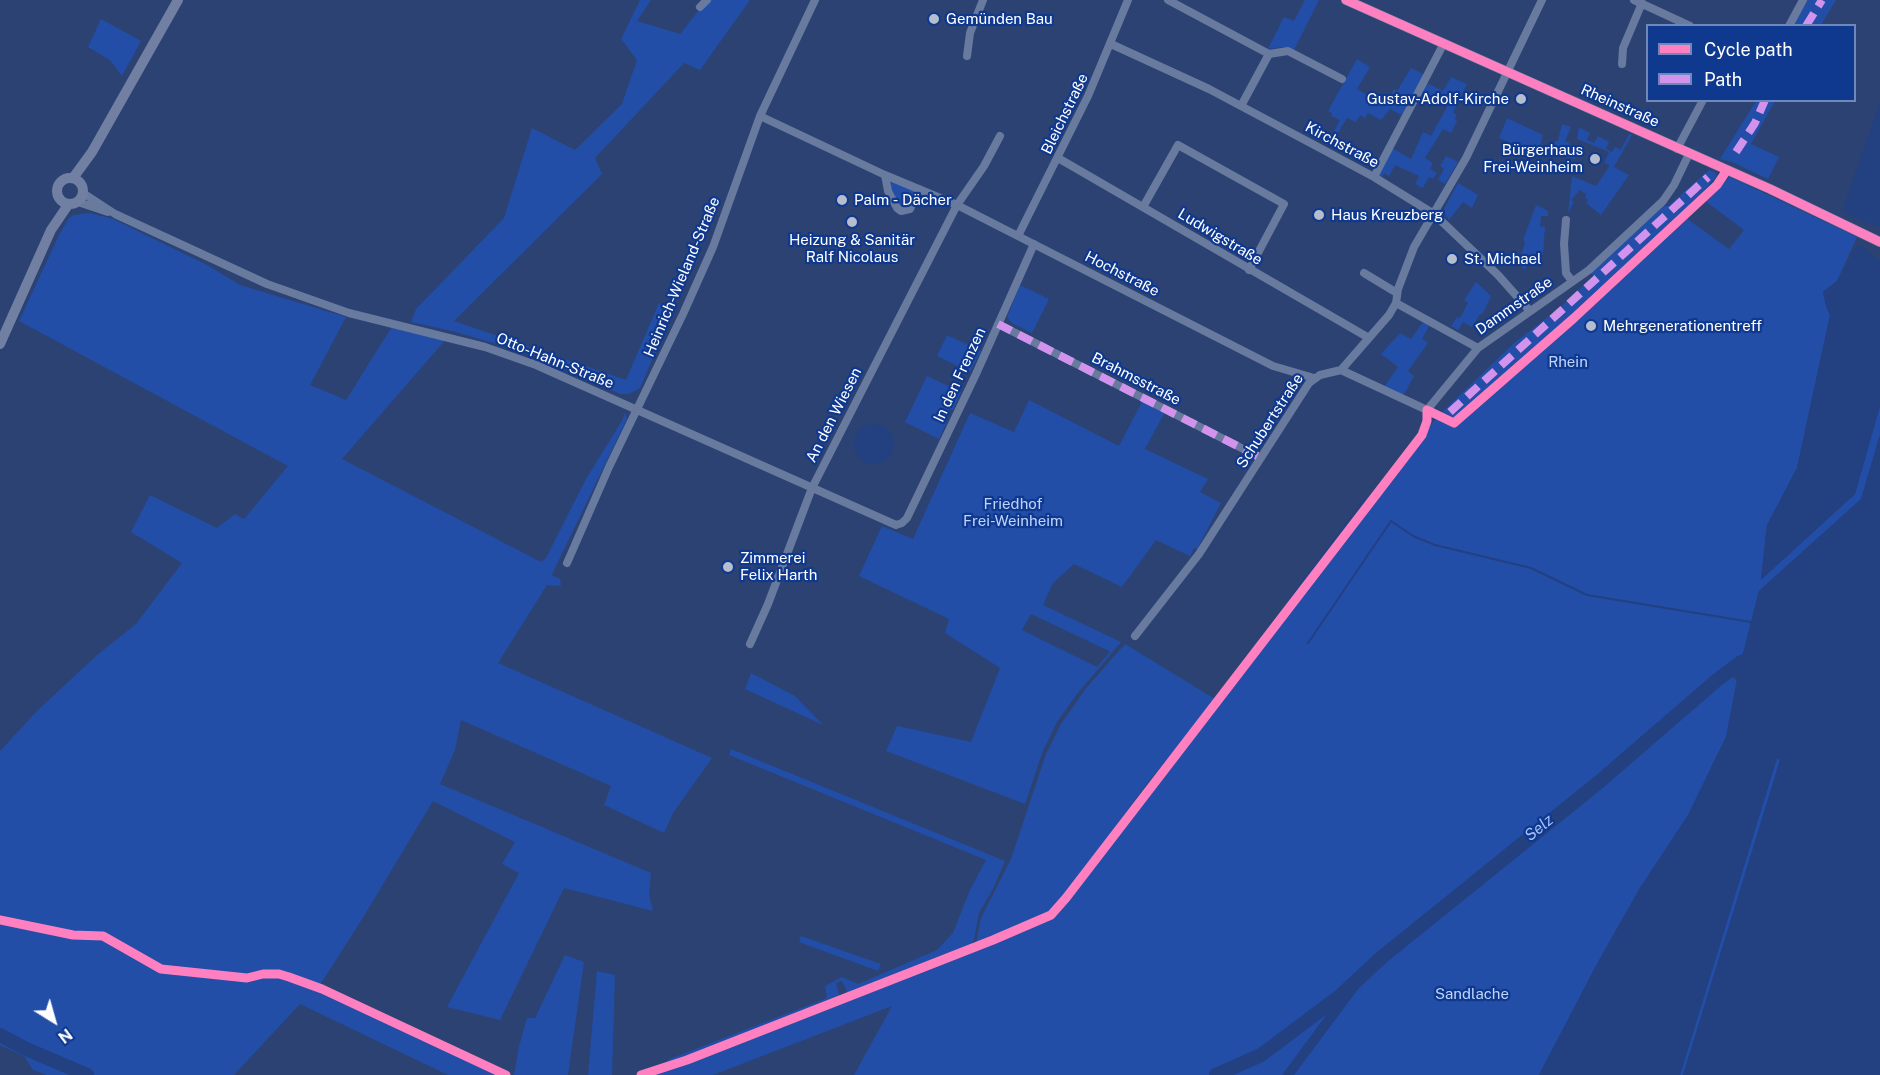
<!DOCTYPE html>
<html>
<head>
<meta charset="utf-8">
<style>
  body { margin:0 }
  #map { position:relative; width:1880px; height:1075px; overflow:hidden; background:#2c4272; font-family:"Public Sans",sans-serif }
  canvas { display:block }
  .legend { position:absolute; left:1646px; top:24px; width:210px; height:78px; box-sizing:border-box; background:#0f388f; border:2px solid #6f88bc; margin:0; padding:8px 10px; list-style:none; font-size:18px; color:#fff }
  .legend li { display:flex; align-items:center; gap:12px; height:30px }
  .legend b { width:30px; border:2px solid #6f88bc }
  .north { position:absolute; left:24px; top:991px; width:60px; height:60px; -webkit-text-stroke:4px #0f388f; paint-order:stroke; rotate:143deg; font-size:16px; font-weight:700; line-height:24px; text-align:center; color:#fff }
  .north::after { content:''; display:block; margin:auto; width:21px; height:27px; background:#fff; clip-path:polygon(50% 0,100% 100%,50% 72%,0 100%) }
</style>
</head>
<body>
<div id="map">
<canvas width="1880" height="1075"></canvas>
<ul class="legend">
<li><b style="height:8px;background:#ff80c0"></b>Cycle path</li>
<li><b style="height:8px;background:#d193ec"></b>Path</li>
</ul>
<div class="north">N</div>
</div>
<script>
const ctx = document.querySelector('canvas').getContext('2d');
ctx.lineJoin = 'round';
function fill(path, color) {
  ctx.fillStyle = color;
  ctx.fill(path, 'evenodd');
}
function poly(rows) {
  const path = new Path2D();
  for (const r of rows) {
    if (r.length === 3) {
      path.moveTo(r[0] + r[2], r[1]);
      path.arc(r[0], r[1], r[2], 0, 2 * Math.PI);
      continue;
    }
    path.moveTo(r[0], r[1]);
    for (let i = 2; i < r.length; i += 2) path.lineTo(r[i], r[i + 1]);
  }
  return path;
}
function stroke(path, color, width, dash) {
  ctx.strokeStyle = color;
  ctx.lineWidth = width;
  ctx.lineCap = dash ? 'butt' : 'round';
  ctx.setLineDash(dash || []);
  ctx.stroke(path);
}
function label(font, color, halo, rows, align = 'center') {
  ctx.font = font + ' "Public Sans",sans-serif';
  ctx.lineWidth = 4.5;
  ctx.setLineDash([]);
  ctx.textBaseline = 'middle';
  ctx.strokeStyle = halo;
  ctx.fillStyle = color;
  for (const [text, x, y, turn = 0] of rows) {
    ctx.save();
    ctx.translate(x, y);
    ctx.rotate((+turn || 0) * Math.PI / 180);
    ctx.textAlign = isNaN(turn) ? turn : align;
    if (halo) ctx.strokeText(text, 0, 0);
    ctx.fillText(text, 0, 0);
    ctx.restore();
  }
}
fill(poly([
  [640,0,651,0,637,21,680,34,707,0,750,0,700,70,684,63,595,158,602,174,454,321,626,380,659,303,674,309,640,388,629,394,620,394,528,353,452,331,411,322,416,309,504,218,532,128,575,150,622,104,637,60,621,39],
  [1305,0,1319,0,1294,50,1283,47,1268,49,1284,17,1294,21],
  [1807,0,1836,0,1821,25,1793,26],
  [101,19,141,41,122,76,110,60,88,47],
  [1357,59,1370,67,1357,89,1375,99,1378,94,1389,99,1394,89,1397,91,1411,68,1425,75,1401,115,1390,109,1381,120,1368,113,1365,118,1360,115,1356,122,1347,118,1338,133,1334,131,1340,120,1331,116,1332,113,1328,111],
  [1451,77,1467,84,1453,113,1457,115,1455,119,1457,121,1451,133,1443,129,1425,158,1433,163,1430,169,1437,173,1433,179,1429,177,1423,188,1415,184,1419,176,1395,165,1389,176,1384,173,1381,179,1377,177,1392,148,1411,159,1423,132,1431,136,1447,107,1421,94,1427,83,1443,91],
  [1756,101,1775,101,1751,144,1779,157,1768,179,1732,162,1720,159],
  [1507,118,1543,135,1540,146,1552,149,1555,141,1558,141,1562,124,1571,127,1565,141,1576,147,1575,159,1531,151,1499,138],
  [1579,127,1590,133,1587,140,1594,143,1598,136,1609,142,1606,149,1612,152,1615,147,1621,150,1629,134,1632,135,1614,167,1629,175,1601,215,1586,203,1588,200,1585,197,1586,194,1580,190,1571,200,1574,202,1568,213,1572,176,1596,186,1610,165,1604,163,1609,152,1577,139],
  [1446,156,1458,162,1445,184,1438,180,1444,169,1440,166],
  [1709,170,1715,172,1717,176,1682,215,1729,249,1744,230,1704,200,1730,177,1857,237,1837,281,1823,292,1826,306,1830,315,1797,468,1767,525,1761,579,1855,494,1880,406,1880,435,1861,499,1759,591,1741,662,1717,679,1721,681,1732,676,1737,681,1726,737,1688,815,1640,888,1598,962,1539,1075,854,1075,892,1006,713,1075,641,1075,687,1060,956,954,1041,919,1055,911,1397,465,1438,416,1514,343,1556,311,1594,276,1591,273,1663,206,1668,206],
  [892,181,914,190,906,207,900,206,890,187],
  [1458,183,1478,195,1472,208,1463,202,1449,220,1443,211],
  [1536,205,1548,211,1548,216,1541,216,1540,226,1545,227,1543,254,1531,254,1525,270,1519,263,1525,242,1523,240],
  [90,213,113,219,207,265,240,285,346,317,310,385,346,400,393,325,447,338,342,459,541,562,546,558,586,479,623,419,625,412,627,419,555,568,552,575,560,579,561,586,547,585,498,663,712,758,673,813,664,833,604,805,611,786,461,720,455,750,440,784,651,873,649,894,653,911,564,888,500,1020,447,1007,519,873,502,864,515,842,433,801,364,916,320,985,323,986,322,990,506,1075,448,1075,300,1004,234,1075,47,1075,33,1070,25,1057,0,1045,0,751,38,710,97,655,136,624,182,563,131,532,150,495,217,528,235,514,244,519,288,466,19,321,59,235,69,218,74,215],
  [1476,282,1491,296,1482,315,1480,314,1472,327,1463,322,1458,330,1451,326,1457,317,1460,318,1468,303,1464,300],
  [1020,285,1049,299,1032,333,1012,323,1007,317],
  [1423,322,1429,326,1422,339,1428,343,1408,371,1414,376,1403,396,1384,387,1398,367,1381,354,1400,333,1411,339],
  [947,335,981,351,970,372,937,356],
  [927,376,961,392,953,410,950,409,944,421,947,422,939,439,905,422],
  [1029,400,1119,446,1143,400,1165,412,1145,449,1208,479,1200,492,1221,503,1197,549,1194,548,1190,556,1156,540,1122,587,1074,564,1053,583,1043,605,1121,642,1077,694,1057,722,1042,753,1025,804,886,751,897,726,971,742,1000,668,945,633,949,619,859,576,882,526,913,539,970,413,1014,432],
  [1031,614,1109,651,1110,652,1097,667,1022,630],
  [1125,644,1215,699,1146,785,1054,910,1041,917,976,943,981,918,1011,859,1046,754,1061,724,1087,687],
  [751,673,795,696,823,725,745,689],
  [731,749,1005,861,993,889,979,913,974,940,970,946,942,955,848,994,842,981,836,983,840,997,694,1055,670,1063,667,1060,827,998,825,986,842,977,858,984,937,950,953,933,969,892,986,860,729,755],
  [1777,758,1780,760,1759,830,1683,1075,1680,1075],
  [801,936,881,964,878,971,799,942],
  [565,955,584,962,568,1075,514,1075,519,1046,527,1018,535,1018],
  [597,971,615,975,612,1075,588,1075]
]), '#224ea7');
fill(poly([
  [1880,102,1880,227,1862,221,1842,211],
  [1861,245,1880,261,1880,406,1855,494,1761,580,1767,525,1797,468,1830,315,1826,306,1823,292,1837,281,1855,249],
  [874,444,20],
  [1880,435,1880,1075,1683,1075,1780,760,1777,758,1680,1075,1539,1075,1598,962,1640,888,1688,815,1726,737,1739,669,1759,591,1861,499],
  [1382,957,1294,1075,1282,1075,1341,995]
]), '#234081');
stroke(poly([
  [1290,599,1364,500,1367,502],
  [1308,643,1391,521,1413,536,1435,545,1531,568,1587,595,1751,622]
]), '#234081', 2);
stroke(poly([
  [0,1035,24,1048,87,1075],
  [1216,1075,1261,1055,1341,995,1382,957,1599,782,1717,680,1741,662,1758,656]
]), '#234081', 14);
stroke(poly([
  [1168,0,1269,54,1288,51,1342,79],
  [1634,0,1690,26],
  [700,7,707,0],
  [1789,26,1803,0],
  [1111,44,1209,89,1318,147,1374,177,1434,214,1498,275,1530,311],
  [967,56,970,33,983,0],
  [1622,64,1623,48,1642,3],
  [1241,106,1269,54],
  [760,116,885,175,957,205,1273,366,1314,378],
  [1677,149,1703,100],
  [1058,158,1369,338],
  [885,175,888,191,897,208,901,211,910,209,919,189],
  [1374,177,1444,43],
  [83,193,115,214,267,284,349,313,485,347,536,365,896,525,902,523,907,518,976,374,1034,244],
  [78,202,108,212],
  [1143,207,1178,145,1284,204,1249,270],
  [1566,220,1564,244,1566,273,1572,281],
  [1018,236,1088,96,1128,0],
  [1364,273,1397,293],
  [1396,303,1478,348],
  [998,324,1261,458],
  [1341,370,1427,410,1478,348,1589,270,1663,201,1674,185,1689,154],
  [567,563,609,467,683,314,713,247,760,116,815,0],
  [1135,636,1199,554,1309,383,1320,375,1341,370,1389,315,1396,303,1398,289,1414,247,1466,158,1542,0],
  [750,644,768,604,812,488,957,205,984,166,1000,136]
]), '#687a9e', 8);
stroke(poly([
  [1346,0,1770,189,1880,242],
  [70,191,13],
  [73,178,92,152,178,0],
  [0,344,51,230,68,205]
]), '#707fa2', 10);
stroke(poly([
  [1806,26,1822,0],
  [1736,152,1755,123,1765,100],
  [998,324,1261,458],
  [1450,412,1708,177]
]), '#d193ec', 8, [15, 8]);
stroke(poly([
  [1346,0,1770,189,1880,242],
  [0,920,73,935,103,936,161,969,247,978,263,974,279,974,289,977,322,989,506,1075],
  [641,1075,687,1060,993,940,1051,915,1066,898,1422,435,1427,421,1427,410,1454,423,1574,318,1717,185,1727,170]
]), '#ff80c0', 9);
for (const [x, y, r, color] of [
  [934,19,6,"#b5bdce"],
  [1521,99,6,"#b5bdce"],
  [1595,159,6,"#b5bdce"],
  [842,200,6,"#b5bdce"],
  [1319,215,6,"#b5bdce"],
  [852,222,6,"#b5bdce"],
  [1452,259,6,"#b5bdce"],
  [1591,326,6,"#b5bdce"],
  [728,567,6,"#b5bdce"]
]) {
  const dot = new Path2D();
  dot.arc(x, y, r, 0, 2 * Math.PI);
  ctx.fillStyle = color;
  ctx.fill(dot);
  stroke(dot, '#0f388f', 2);
}
label('15px', '#fff', '#0f388f', [
  ["Gemünden Bau",946,19],
  ["Gustav-Adolf-Kirche",1509,99,"right"],
  ["Bürgerhaus",1583,150,"right"],
  ["Frei-Weinheim",1583,167,"right"],
  ["Palm - Dächer",854,200],
  ["Haus Kreuzberg",1331,215],
  ["Heizung & Sanitär",852,240,"center"],
  ["Ralf Nicolaus",852,257,"center"],
  ["St. Michael",1464,259],
  ["Mehrgenerationentreff",1603,326],
  ["Zimmerei",740,558],
  ["Felix Harth",740,575]
], 'left');
label('15px', '#fff', '#0f388f', [
  ["Rheinstraße",1620,106,24],
  ["Bleichstraße",1065,114,-64],
  ["Kirchstraße",1342,145,28],
  ["Ludwigstraße",1220,237,31],
  ["Hochstraße",1122,274,27],
  ["Heinrich-Wieland-Straße",682,277,-67],
  ["Dammstraße",1514,306,-35],
  ["Otto-Hahn-Straße",555,361,22],
  ["In den Frenzen",960,375,-65],
  ["Brahmsstraße",1136,379,27],
  ["An den Wiesen",834,415,-63],
  ["Schubertstraße",1270,421,-57]
]);
label('15px', '#c0d5fe', '#0f388f', [
  ["Rhein",1568,362],
  ["Friedhof",1013,504],
  ["Frei-Weinheim",1013,521],
  ["Sandlache",1472,994]
]);
label('italic 16px', '#a5c1fa', '#0f388f', [
  ["Selz",1539,828,-39]
]);
</script>
</body>
</html>
